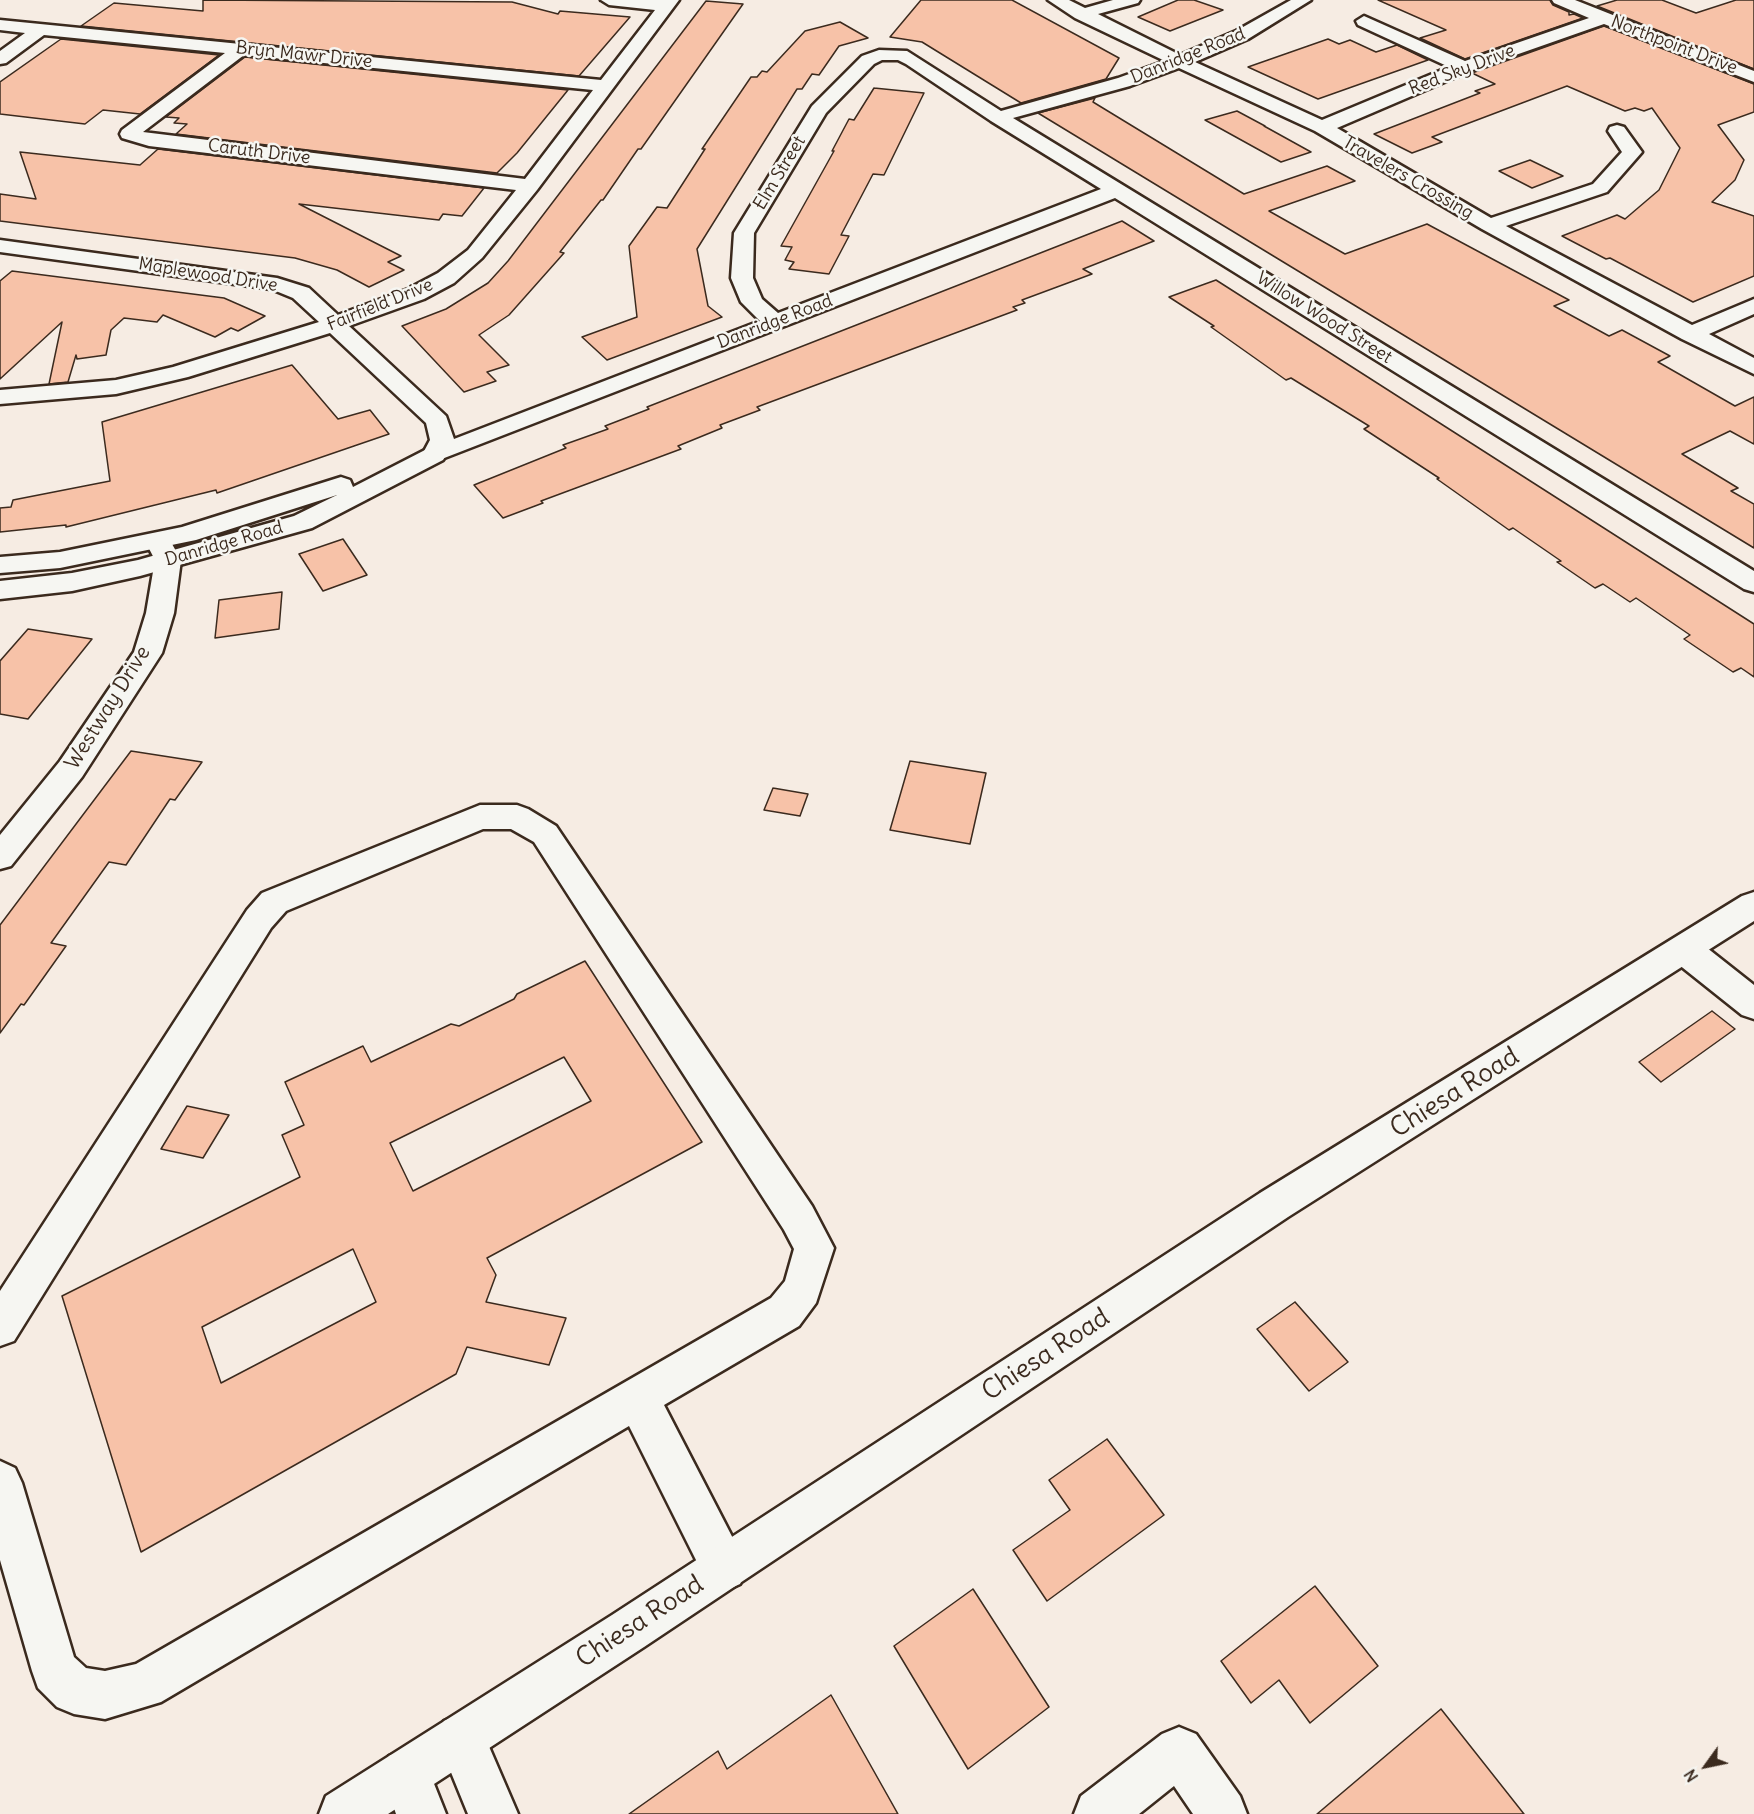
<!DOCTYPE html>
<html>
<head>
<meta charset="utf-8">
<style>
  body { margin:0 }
  #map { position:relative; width:1754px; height:1814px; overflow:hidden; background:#f6ece3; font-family:Delius,sans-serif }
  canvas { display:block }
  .north { position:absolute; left:1676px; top:1736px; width:60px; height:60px; -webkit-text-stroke:4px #f6f6f2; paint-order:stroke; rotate:237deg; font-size:16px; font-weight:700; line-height:24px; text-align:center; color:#3b2a1e }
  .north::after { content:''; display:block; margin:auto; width:21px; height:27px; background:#3b2a1e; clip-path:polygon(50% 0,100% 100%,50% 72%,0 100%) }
</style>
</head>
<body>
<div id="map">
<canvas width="1754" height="1814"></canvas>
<div class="north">N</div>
</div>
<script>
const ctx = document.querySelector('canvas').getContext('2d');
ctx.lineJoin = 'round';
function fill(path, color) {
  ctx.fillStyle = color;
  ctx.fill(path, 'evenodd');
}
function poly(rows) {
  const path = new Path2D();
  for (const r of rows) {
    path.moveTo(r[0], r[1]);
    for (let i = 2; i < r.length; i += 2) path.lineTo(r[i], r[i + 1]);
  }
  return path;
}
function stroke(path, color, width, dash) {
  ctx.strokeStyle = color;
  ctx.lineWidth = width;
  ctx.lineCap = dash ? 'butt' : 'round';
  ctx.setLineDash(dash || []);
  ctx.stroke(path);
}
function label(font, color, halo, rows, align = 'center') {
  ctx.font = font + ' Delius,sans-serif';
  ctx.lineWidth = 5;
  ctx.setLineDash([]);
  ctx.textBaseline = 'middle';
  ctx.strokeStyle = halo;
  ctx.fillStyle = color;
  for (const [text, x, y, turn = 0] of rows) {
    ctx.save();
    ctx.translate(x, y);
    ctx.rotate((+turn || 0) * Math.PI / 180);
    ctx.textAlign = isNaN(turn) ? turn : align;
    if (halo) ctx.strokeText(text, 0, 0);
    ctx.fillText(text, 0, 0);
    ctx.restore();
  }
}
const building = poly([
  [203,0,512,2,558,14,560,11,630,17,579,76,81,26,114,3,203,11,203,0],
  [921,0,1012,0,1119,58,1106,79,1021,103,922,42,890,37,921,0],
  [1178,0,1194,0,1223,10,1170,31,1138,17,1178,0],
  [1378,0,1550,0,1553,5,1569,12,1569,15,1574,14,1583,18,1465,59,1420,38,1446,30,1378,0],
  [1617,0,1662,0,1696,13,1736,0,1754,0,1754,69,1597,6,1617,0],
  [706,1,743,4,641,149,638,149,603,200,601,200,560,252,564,253,509,315,479,335,509,365,487,372,496,381,464,392,402,326,446,309,488,283,508,261,706,1],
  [840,22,868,38,839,46,819,75,812,74,802,89,797,89,697,249,708,306,722,317,607,360,582,337,637,317,629,246,657,207,667,208,705,149,702,149,751,77,757,77,762,71,767,72,805,31,840,22],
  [1604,26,1754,84,1754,112,1718,125,1744,160,1735,180,1712,202,1754,216,1754,276,1693,302,1610,258,1606,259,1562,236,1617,215,1625,219,1659,190,1680,148,1652,108,1644,111,1635,108,1625,111,1567,86,1432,137,1442,142,1412,153,1374,134,1480,93,1475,91,1495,84,1472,73,1604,26],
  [61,39,219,55,140,114,103,110,85,124,0,114,0,82,61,39],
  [1328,39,1339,44,1350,40,1376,52,1397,45,1428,60,1318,99,1248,67,1328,39],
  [245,57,568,90,517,153,497,173,176,134,187,124,174,123,179,118,166,117,245,57],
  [874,88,924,93,884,175,873,174,841,235,849,236,829,274,789,269,794,262,785,260,792,247,781,246,834,151,832,151,849,119,854,120,874,88],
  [1095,98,1093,102,1244,194,1327,166,1355,181,1269,211,1345,254,1427,224,1569,300,1554,306,1609,336,1622,330,1670,356,1658,362,1735,406,1754,397,1754,444,1730,431,1682,454,1738,488,1731,491,1754,504,1754,548,1038,113,1095,98],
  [1237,111,1265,126,1264,126,1311,152,1281,162,1205,120,1237,111],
  [158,149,484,188,462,216,443,214,439,220,299,204,401,256,388,262,404,270,369,287,337,270,295,258,0,221,0,194,36,199,20,152,140,165,158,149],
  [1530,160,1563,176,1532,188,1499,171,1530,160],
  [1122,221,1154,241,1083,269,1092,274,1022,300,1025,303,1013,307,1017,310,757,407,760,410,720,425,722,428,678,446,681,449,541,501,543,503,503,518,474,485,566,448,563,445,608,429,605,426,649,409,647,407,1122,221],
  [12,271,224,298,265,316,238,331,231,328,215,337,163,315,157,322,124,318,111,330,106,355,77,359,76,355,68,382,49,384,62,322,0,379,0,281,12,271],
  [1216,280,1754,624,1754,677,1741,668,1733,672,1684,639,1690,635,1636,598,1630,602,1603,584,1595,588,1557,562,1561,561,1513,528,1509,530,1437,479,1439,478,1364,429,1369,426,1291,378,1286,380,1211,327,1214,326,1169,297,1216,280],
  [292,365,338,419,370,410,389,434,217,493,216,490,66,527,66,525,0,532,0,508,11,507,13,500,110,481,102,422,292,365],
  [343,539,367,575,323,591,299,554,343,539],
  [282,592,279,629,215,638,219,600,282,592],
  [28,629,92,639,28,719,0,714,0,661,28,629],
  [131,751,202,762,175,800,170,799,126,865,109,862,51,943,66,946,24,1005,21,1004,0,1033,0,925,131,751],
  [910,761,986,773,970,844,890,830,910,761],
  [773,788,808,794,800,816,764,810,773,788],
  [585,961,702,1142,487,1258,496,1275,486,1302,566,1318,549,1365,467,1347,456,1374,141,1552,62,1296,300,1177,282,1135,304,1125,285,1082,363,1046,371,1062,451,1024,459,1026,514,999,517,994,585,961],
  [564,1057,591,1101,413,1191,390,1143,564,1057],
  [353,1249,376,1302,221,1383,202,1327,353,1249],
  [1712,1011,1735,1029,1661,1082,1639,1062,1712,1011],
  [187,1106,229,1115,203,1158,161,1149,187,1106],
  [1295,1302,1348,1362,1309,1391,1257,1329,1295,1302],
  [1107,1439,1164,1515,1047,1601,1013,1550,1070,1510,1049,1480,1107,1439],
  [1315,1586,1378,1666,1310,1723,1279,1680,1251,1703,1221,1661,1315,1586],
  [973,1589,1049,1707,968,1769,894,1646,973,1589],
  [831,1695,898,1814,629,1814,718,1751,727,1769,831,1695],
  [1441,1709,1524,1814,1317,1814,1441,1709]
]);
fill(building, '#f7c2a8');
stroke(building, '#3b2a1e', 1.5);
const street = poly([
  [601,0,679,0,537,190,482,258,454,283,424,299,349,326,446,416,454,439,760,321,741,302,731,278,734,233,812,106,862,56,879,50,907,51,1001,111,1118,78,1165,61,1075,18,1048,0,1069,0,1085,8,1113,0,1140,0,1138,3,1098,14,1180,55,1236,31,1291,0,1311,0,1248,39,1195,62,1322,120,1449,67,1358,25,1356,21,1364,16,1465,61,1589,18,1554,3,1552,0,1575,0,1754,71,1754,82,1604,24,1470,71,1337,128,1491,218,1593,184,1622,152,1608,131,1610,127,1617,125,1624,127,1642,152,1607,192,1506,226,1692,325,1754,299,1754,314,1709,334,1754,358,1754,374,1682,339,1482,229,1315,131,1179,68,1130,86,1013,118,1754,571,1754,592,1744,589,1115,198,434,462,425,460,422,455,430,440,426,423,330,333,188,377,116,394,0,404,0,390,116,380,173,367,319,322,293,298,271,289,0,252,0,240,277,278,309,288,338,315,408,289,438,273,468,250,516,190,149,146,122,138,120,134,122,130,225,53,44,35,6,63,0,64,0,51,25,33,0,30,0,20,601,80,655,10,609,5,601,0],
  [244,55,593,90,525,179,143,132,244,55],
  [882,60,898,60,906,64,991,121,1101,189,778,313,762,299,753,278,754,233,826,113,874,64,882,60],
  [158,533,167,535,181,560,174,613,162,653,82,777,11,866,0,869,0,835,60,761,134,652,146,613,155,560,145,541,149,535,158,533],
  [480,805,517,805,528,809,556,826,812,1206,834,1248,816,1303,799,1326,664,1405,740,1552,747,1568,740,1584,724,1591,708,1584,629,1426,161,1702,105,1719,74,1714,57,1707,38,1688,32,1671,0,1560,0,1461,15,1468,22,1483,74,1657,86,1668,105,1671,136,1664,771,1298,785,1281,794,1249,784,1230,534,842,511,829,483,829,286,911,271,928,14,1341,0,1346,0,1291,247,910,262,893,480,805],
  [1685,937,1697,940,1754,985,1754,1019,1742,1015,1673,960,1668,950,1673,940,1685,937],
  [461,1714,478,1721,518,1814,468,1814,437,1738,444,1721,461,1714],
  [1179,1727,1196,1734,1240,1796,1247,1814,1193,1814,1174,1786,1139,1814,1074,1814,1081,1796,1162,1734,1179,1727],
  [406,1749,423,1756,446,1814,396,1814,382,1773,389,1756,406,1749]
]);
const secondary = poly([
  [434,448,443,450,446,455,443,460,312,528,140,576,72,591,0,599,0,581,72,573,138,560,294,516,337,495,196,540,60,568,0,573,0,557,60,552,182,527,341,477,350,480,353,487,425,450,434,448],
  [1754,892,1754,921,1288,1217,644,1647,388,1814,319,1814,326,1796,612,1615,1260,1193,1742,896,1754,892]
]);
stroke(street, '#3b2a1e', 5);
stroke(secondary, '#3b2a1e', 5);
fill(street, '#f6f6f2');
fill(secondary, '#f6f6f2');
label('18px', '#3b2a1e', '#f6f6f2', [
  ["Northpoint Drive",1674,45,21],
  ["Bryn Mawr Drive",304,55,6],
  ["Danridge Road",1188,56,-22],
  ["Red Sky Drive",1462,70,-21],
  ["Caruth Drive",259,152,7],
  ["Elm Street",780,173,-59],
  ["Travelers Crossing",1408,178,30],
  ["Maplewood Drive",208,275,9],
  ["Fairfield Drive",380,305,-22],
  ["Willow Wood Street",1324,318,32],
  ["Danridge Road",775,322,-21],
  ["Danridge Road",224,544,-16]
]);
label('21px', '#3b2a1e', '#f6f6f2', [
  ["Westway Drive",108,708,-58]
]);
label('26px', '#3b2a1e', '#f6f6f2', [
  ["Chiesa Road",1455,1093,-32],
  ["Chiesa Road",1046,1355,-33],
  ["Chiesa Road",640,1622,-33]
]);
</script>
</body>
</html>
